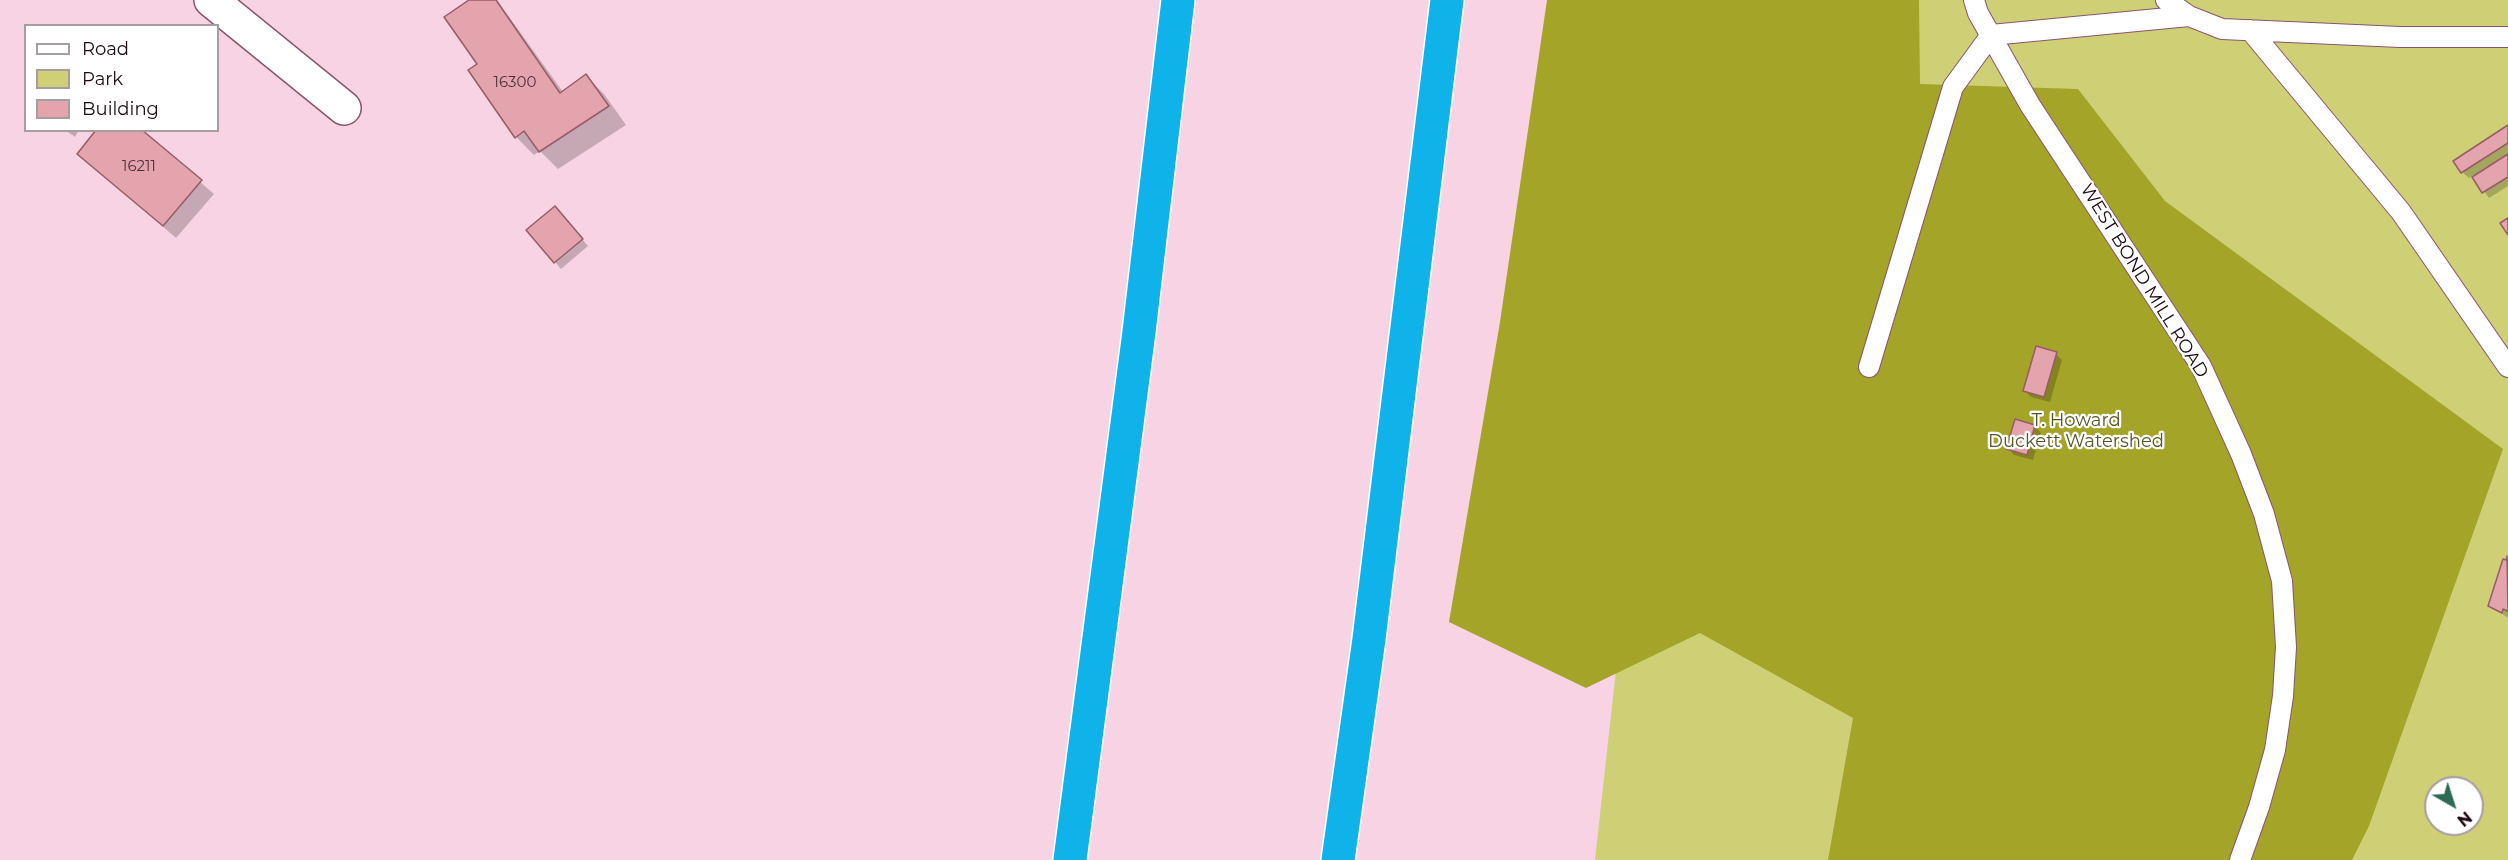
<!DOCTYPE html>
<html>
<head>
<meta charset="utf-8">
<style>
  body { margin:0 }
  #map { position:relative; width:2508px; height:860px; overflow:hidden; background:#f8d3e3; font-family:Montserrat,sans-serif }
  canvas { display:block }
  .legend { position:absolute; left:24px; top:24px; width:195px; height:108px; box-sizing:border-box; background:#fff; border:2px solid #a59da1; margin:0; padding:8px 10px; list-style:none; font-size:18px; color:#1e0a14 }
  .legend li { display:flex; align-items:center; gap:12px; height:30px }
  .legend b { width:30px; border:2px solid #a59da1 }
  .north { position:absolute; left:2424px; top:776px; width:60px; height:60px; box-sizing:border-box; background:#fff; border:2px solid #a59da1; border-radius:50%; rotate:141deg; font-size:16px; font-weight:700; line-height:24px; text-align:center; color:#1e0a14 }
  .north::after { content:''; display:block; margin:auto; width:21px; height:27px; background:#2d6b57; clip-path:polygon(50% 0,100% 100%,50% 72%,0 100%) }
</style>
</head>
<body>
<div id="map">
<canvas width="2508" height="860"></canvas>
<ul class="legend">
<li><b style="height:8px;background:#fff"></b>Road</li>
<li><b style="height:16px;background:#cfd076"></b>Park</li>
<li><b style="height:16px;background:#e4a4ad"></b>Building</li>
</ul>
<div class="north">N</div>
</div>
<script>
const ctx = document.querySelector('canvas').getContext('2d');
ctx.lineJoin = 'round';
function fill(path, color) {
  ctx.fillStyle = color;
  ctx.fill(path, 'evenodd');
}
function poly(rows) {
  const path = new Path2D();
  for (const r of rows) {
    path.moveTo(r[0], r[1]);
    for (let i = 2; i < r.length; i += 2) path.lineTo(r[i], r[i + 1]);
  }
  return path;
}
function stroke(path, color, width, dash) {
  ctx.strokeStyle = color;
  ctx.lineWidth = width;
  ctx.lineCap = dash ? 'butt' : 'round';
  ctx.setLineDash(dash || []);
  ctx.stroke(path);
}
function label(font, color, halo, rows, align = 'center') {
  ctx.font = font + ' Montserrat,sans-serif';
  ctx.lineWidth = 4.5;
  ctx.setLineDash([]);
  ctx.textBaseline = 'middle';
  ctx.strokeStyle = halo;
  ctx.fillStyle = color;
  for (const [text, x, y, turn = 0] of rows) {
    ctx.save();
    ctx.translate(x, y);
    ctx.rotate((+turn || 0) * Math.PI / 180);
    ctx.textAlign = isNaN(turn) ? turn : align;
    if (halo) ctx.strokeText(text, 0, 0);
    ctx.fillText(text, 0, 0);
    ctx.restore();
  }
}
fill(poly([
  [1690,0,2508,0,2508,860,1595,860],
  [2436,788,2472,788,2472,824,2436,824]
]), '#cfd076');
fill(poly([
  [1547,0,1919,0,1920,84,2078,89,2165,201,2503,449,2369,826,2352,860,1828,860,1853,718,1700,633,1586,688,1449,622,1500,322]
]), '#a4a429');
fill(poly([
  [471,0,497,0,563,92,586,76,604,94,626,125,558,169,540,151,534,155,516,137,479,65],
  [2508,127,2508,186,2489,198,2473,175,2469,178,2462,172],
  [65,130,79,130,75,137],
  [140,130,214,194,176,238,79,154],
  [561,214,588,246,561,269,528,230],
  [2056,354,2062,360,2050,402,2031,397,2024,390],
  [2035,426,2041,433,2033,460,2014,455,2008,448],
  [2508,558,2508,618,2490,605]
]), '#0003');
const building = poly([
  [469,0,496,0,560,93,586,74,609,106,539,152,524,131,515,138,468,70,477,64,444,17,469,0],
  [2508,125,2508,143,2461,173,2453,161,2508,125],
  [96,130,142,130,202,180,163,226,77,154,96,130],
  [2508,154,2508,177,2482,193,2472,177,2508,154],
  [555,206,583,239,554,263,526,230,555,206],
  [2508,218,2508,235,2500,223,2508,218],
  [2036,346,2057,352,2044,397,2023,391,2036,346],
  [2015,419,2035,425,2027,455,2006,449,2015,419],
  [2507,556,2508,611,2503,609,2502,613,2488,606,2503,559,2506,560,2507,556]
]);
fill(building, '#e4a4ad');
stroke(building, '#975c66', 1.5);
const service = poly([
  [1974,0,1978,13,2030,105,2201,366,2241,454,2264,514,2282,581,2286,647,2283,696,2275,750,2259,807,2240,860],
  [2166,0,2189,16,2222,29,2400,37,2508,37],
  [2250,30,2401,212,2508,367],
  [1869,367,1953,87,1991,35,2189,16]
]);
const minor = poly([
  [211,0,344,108]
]);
const motorway = poly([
  [1070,860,1139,332,1178,0],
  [1338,860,1369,639,1447,0]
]);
stroke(service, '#89556e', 22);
stroke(minor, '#89556e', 36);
stroke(motorway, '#fff', 36);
stroke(service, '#fff', 20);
stroke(minor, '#fff', 33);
stroke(motorway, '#10b3e9', 33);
label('15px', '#50303a', null, [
  ["16300",515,83],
  ["16211",139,167]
]);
label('18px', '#1e0a14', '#fff', [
  ["WEST BOND MILL ROAD",2144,281,58]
]);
label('18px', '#575829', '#fff', [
  ["T. Howard",2076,421],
  ["Duckett Watershed",2076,442]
]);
</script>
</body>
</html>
